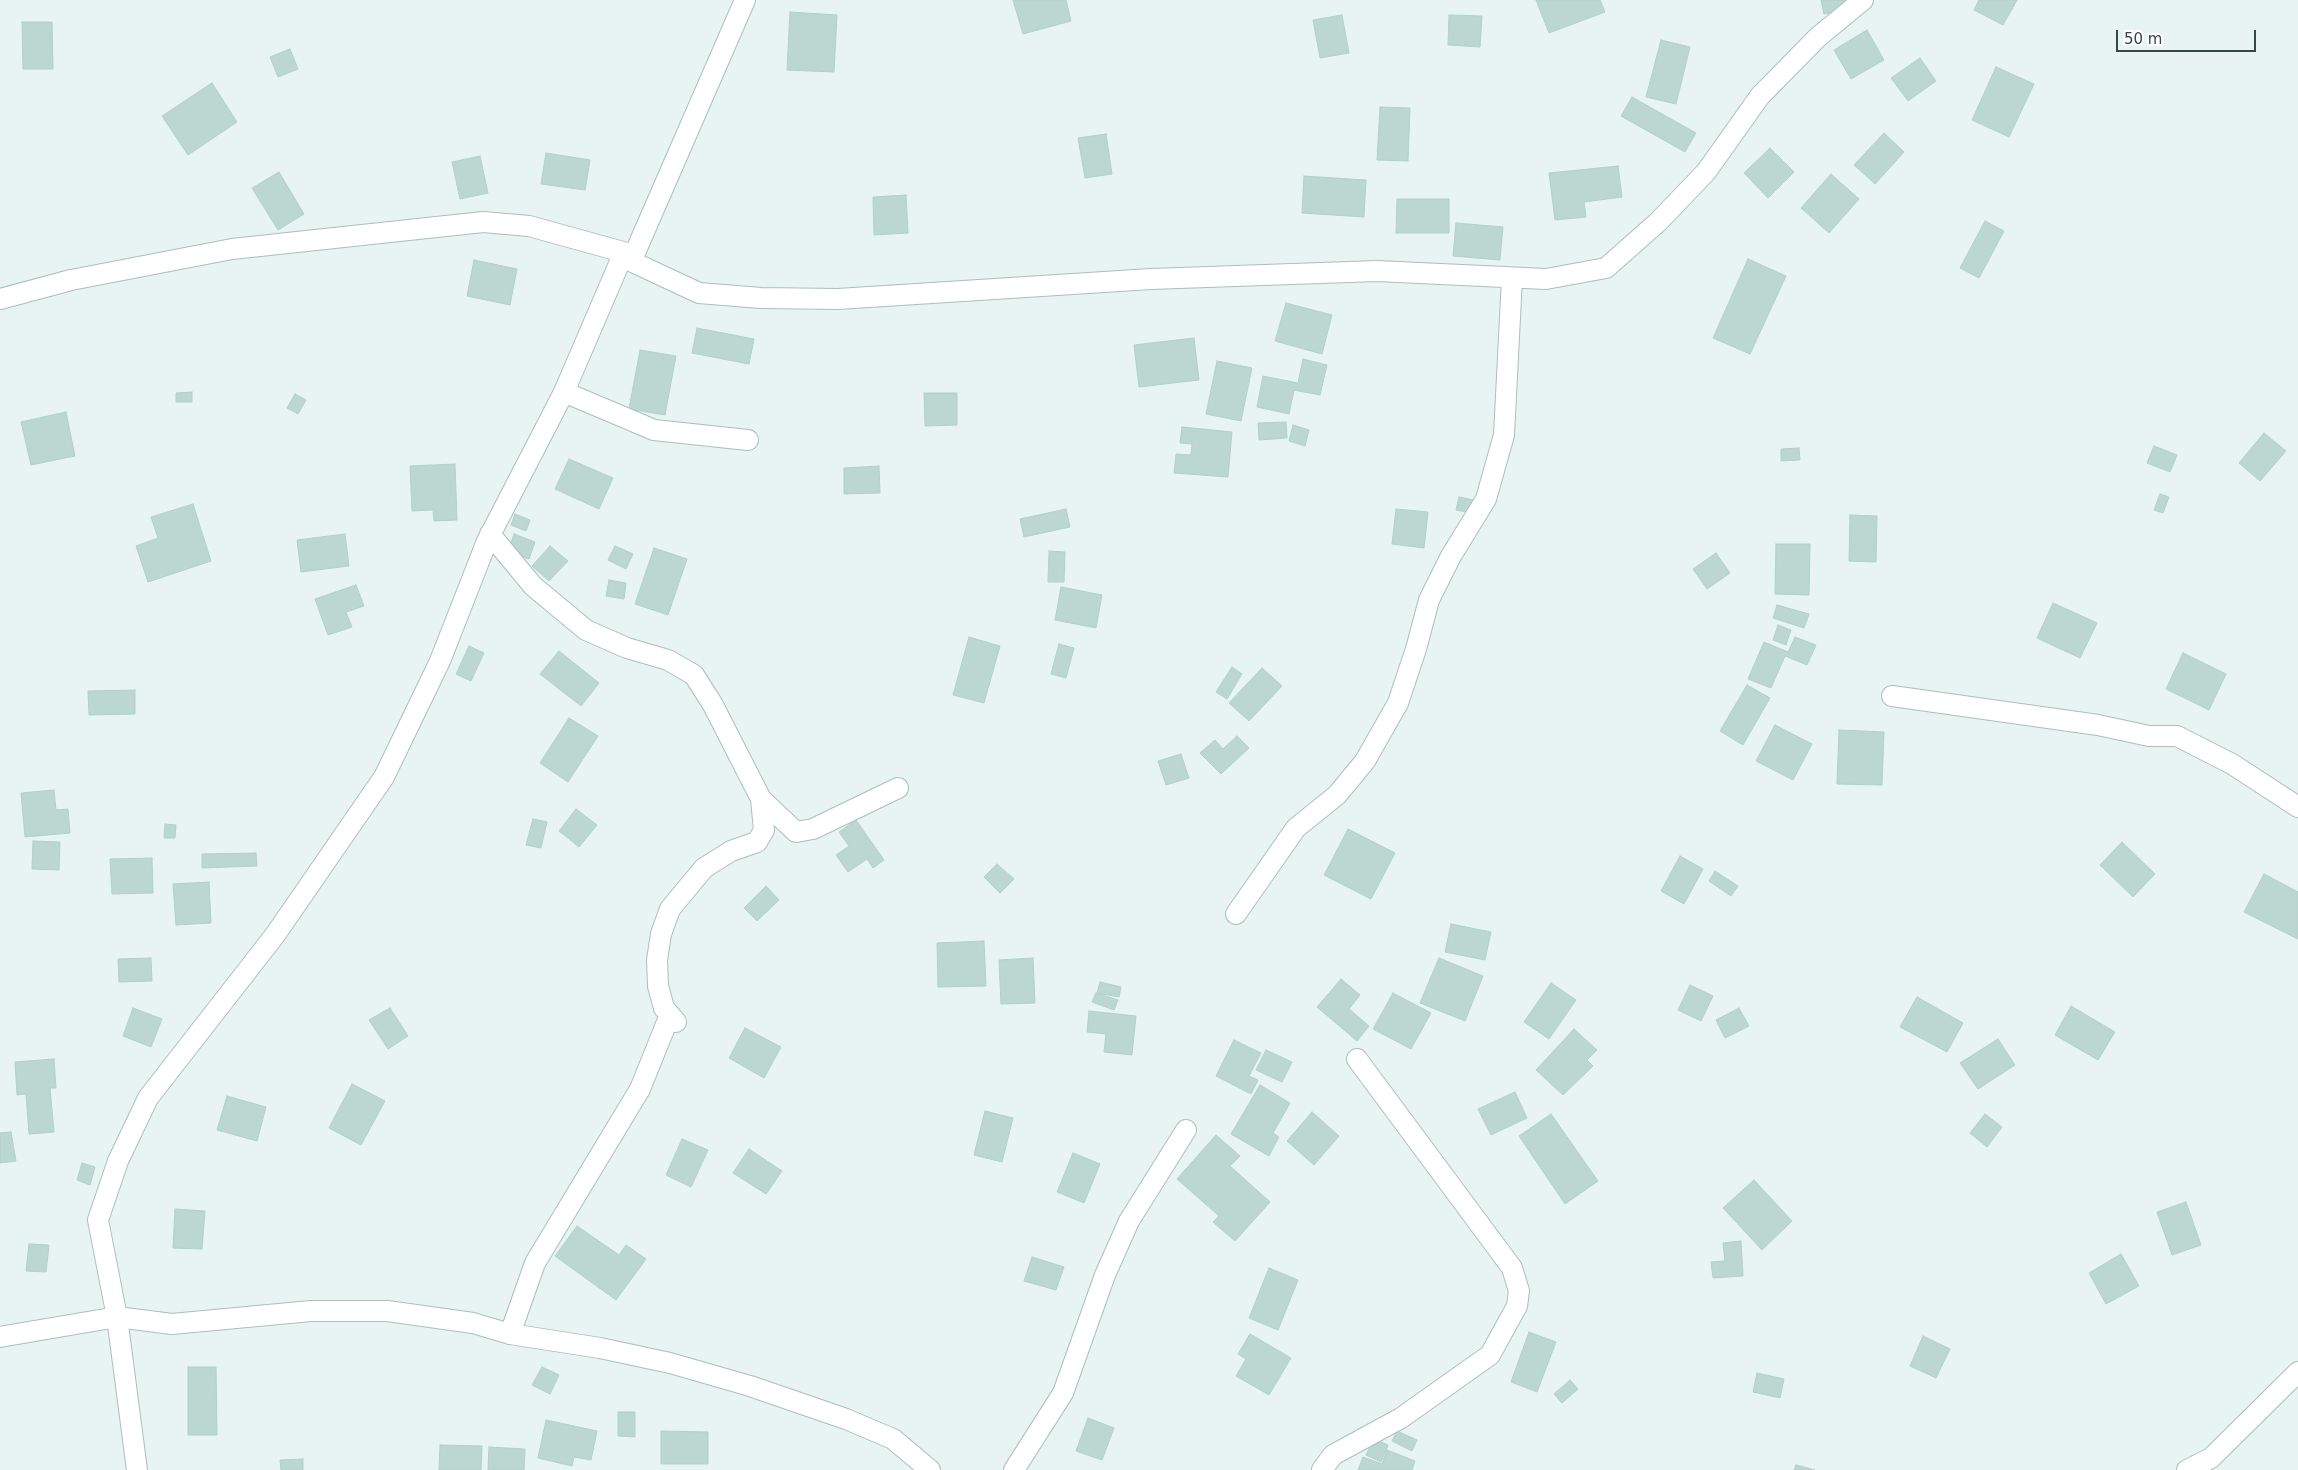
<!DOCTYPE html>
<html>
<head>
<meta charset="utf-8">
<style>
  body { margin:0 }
  #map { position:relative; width:2298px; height:1470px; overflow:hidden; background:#e7f4f2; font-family:"DejaVu Sans",sans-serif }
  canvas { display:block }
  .scale { position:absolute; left:2116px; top:30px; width:140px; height:22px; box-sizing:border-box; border:2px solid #354843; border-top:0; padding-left:6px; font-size:15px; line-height:18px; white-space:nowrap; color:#354843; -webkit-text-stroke:4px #fff; paint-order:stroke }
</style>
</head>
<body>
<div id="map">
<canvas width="2298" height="1470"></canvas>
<div class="scale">50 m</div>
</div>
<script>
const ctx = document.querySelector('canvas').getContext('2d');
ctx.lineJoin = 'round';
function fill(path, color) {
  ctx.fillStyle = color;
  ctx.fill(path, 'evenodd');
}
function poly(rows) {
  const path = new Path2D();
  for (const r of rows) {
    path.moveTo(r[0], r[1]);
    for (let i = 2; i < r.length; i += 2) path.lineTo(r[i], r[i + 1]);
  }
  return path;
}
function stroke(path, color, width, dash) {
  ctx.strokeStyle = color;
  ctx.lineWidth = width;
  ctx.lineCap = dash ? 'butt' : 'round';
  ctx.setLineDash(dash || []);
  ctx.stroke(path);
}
const building = poly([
  [1013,0,1066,0,1071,21,1023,34,1013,0],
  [1536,0,1600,0,1605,12,1549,33,1536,0],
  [1821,0,1851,0,1853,8,1824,14,1821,0],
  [1979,0,2017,0,2003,25,1974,10,1979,0],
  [790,12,837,15,834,72,787,70,790,12],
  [1342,15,1349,53,1320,58,1313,20,1342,15],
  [1449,15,1482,16,1480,47,1448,45,1449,15],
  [22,22,52,22,53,69,23,69,22,22],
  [1867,30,1884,60,1851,79,1834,50,1867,30],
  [1661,40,1690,47,1676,104,1646,97,1661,40],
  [290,49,298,69,278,77,270,57,290,49],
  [1920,58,1936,81,1908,101,1891,78,1920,58],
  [1996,67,2034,84,2009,137,1972,120,1996,67],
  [212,83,237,122,188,155,162,116,212,83],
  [1632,97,1696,133,1685,152,1621,116,1632,97],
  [1380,107,1410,108,1408,161,1377,160,1380,107],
  [1884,133,1904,152,1875,184,1854,165,1884,133],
  [1106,134,1112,174,1085,178,1078,138,1106,134],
  [1770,148,1794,172,1768,198,1744,173,1770,148],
  [546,153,590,160,585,190,541,184,546,153],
  [480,156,488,193,460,199,452,162,480,156],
  [1618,166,1622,197,1584,202,1586,217,1555,220,1549,173,1618,166],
  [279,172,304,214,278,230,252,188,279,172],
  [1831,174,1859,199,1829,233,1801,208,1831,174],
  [1304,176,1366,180,1364,217,1302,213,1304,176],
  [906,195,908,233,874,235,873,197,906,195],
  [1397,199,1449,199,1449,233,1396,233,1397,199],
  [1985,221,2004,231,1979,278,1960,268,1985,221],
  [1456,223,1503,227,1500,260,1453,256,1456,223],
  [1748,259,1786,276,1750,354,1713,338,1748,259],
  [474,260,517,269,510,305,467,296,474,260],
  [1286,303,1332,315,1322,354,1275,341,1286,303],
  [697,328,754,339,749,364,692,353,697,328],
  [1194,338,1199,380,1139,387,1134,345,1194,338],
  [640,350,676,356,665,415,629,409,640,350],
  [1303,359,1327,365,1320,395,1294,390,1289,414,1257,407,1263,376,1298,383,1303,359],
  [1217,361,1252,368,1241,421,1206,414,1217,361],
  [192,392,192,402,176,402,176,393,192,392],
  [924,393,957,393,957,425,925,426,924,393],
  [295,394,306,400,298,414,287,408,295,394],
  [66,412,75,456,31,465,21,422,66,412],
  [1286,422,1287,438,1259,440,1258,423,1286,422],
  [1293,425,1309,430,1305,446,1289,441,1293,425],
  [1182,427,1232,432,1228,477,1174,473,1176,454,1191,455,1192,444,1180,443,1182,427],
  [2264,433,2286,451,2260,481,2239,463,2264,433],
  [2154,446,2177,455,2170,472,2147,463,2154,446],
  [1799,448,1800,460,1781,461,1781,449,1799,448],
  [569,459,613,478,599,509,555,489,569,459],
  [455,464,457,520,434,521,433,510,412,511,410,466,455,464],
  [879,466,880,493,844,494,844,468,879,466],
  [2160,494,2169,497,2163,513,2154,510,2160,494],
  [1459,497,1474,500,1472,513,1456,510,1459,497],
  [193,504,211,561,148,582,136,546,158,538,151,517,193,504],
  [1066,509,1070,527,1024,537,1020,519,1066,509],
  [1396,509,1428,512,1424,548,1392,544,1396,509],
  [515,514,530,520,526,531,511,525,515,514],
  [1850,515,1877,516,1876,562,1849,561,1850,515],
  [345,534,349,566,301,572,297,540,345,534],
  [514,534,535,542,529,559,508,551,514,534],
  [1776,544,1810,544,1809,595,1775,594,1776,544],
  [550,546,568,561,549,581,532,566,550,546],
  [615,546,633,554,626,569,608,560,615,546],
  [654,548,687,559,668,615,635,604,654,548],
  [1049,551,1065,552,1064,582,1048,582,1049,551],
  [1716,553,1730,573,1707,589,1693,569,1716,553],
  [609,580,626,583,624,599,606,596,609,580],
  [356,585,364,606,346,612,352,627,328,635,315,599,356,585],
  [1061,587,1102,595,1096,628,1055,620,1061,587],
  [2053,603,2097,623,2080,658,2037,638,2053,603],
  [1777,605,1809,614,1804,628,1773,618,1777,605],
  [1778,625,1791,630,1786,645,1773,640,1778,625],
  [969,637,1000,646,984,703,953,695,969,637],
  [1795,637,1816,645,1807,665,1785,656,1771,688,1748,679,1764,642,1788,652,1795,637],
  [1059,644,1074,648,1066,678,1051,674,1059,644],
  [469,646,484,653,471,681,456,674,469,646],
  [559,651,599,683,581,706,540,674,559,651],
  [2183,653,2226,674,2209,710,2166,689,2183,653],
  [1232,667,1242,674,1227,699,1216,692,1232,667],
  [1262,668,1282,686,1249,721,1229,703,1262,668],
  [1747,685,1770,698,1743,745,1720,731,1747,685],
  [135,690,135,714,89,715,88,691,135,690],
  [569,718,598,736,568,782,540,763,569,718],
  [1775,725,1812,744,1793,780,1756,761,1775,725],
  [1839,730,1884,732,1882,785,1837,784,1839,730],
  [1237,736,1249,748,1221,774,1200,753,1215,740,1223,749,1237,736],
  [1181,754,1189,778,1166,785,1158,761,1181,754],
  [54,790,56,810,68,809,70,833,25,837,21,793,54,790],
  [576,809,597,825,579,847,559,831,576,809],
  [533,819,547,822,541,848,526,845,533,819],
  [856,820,884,860,873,868,867,859,848,872,836,855,849,846,839,832,856,820],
  [165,824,176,825,175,838,164,838,165,824],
  [1348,829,1395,853,1371,899,1324,875,1348,829],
  [33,841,60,842,59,870,32,869,33,841],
  [2122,842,2155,874,2133,897,2100,865,2122,842],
  [256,853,257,866,202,868,202,854,256,853],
  [1680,856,1703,869,1684,904,1661,891,1680,856],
  [152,858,153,893,112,894,110,859,152,858],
  [997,864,1014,879,1000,893,984,877,997,864],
  [1715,871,1738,886,1731,896,1709,881,1715,871],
  [2264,874,2298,892,2298,939,2244,912,2264,874],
  [209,882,211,923,176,925,173,884,209,882],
  [766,886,779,900,757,921,744,908,766,886],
  [1451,924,1491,932,1485,960,1445,952,1451,924],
  [984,941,986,986,938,987,937,943,984,941],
  [151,958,152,981,119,982,118,959,151,958],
  [1033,958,1035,1003,1001,1004,999,960,1033,958],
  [1439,958,1483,976,1465,1021,1420,1003,1439,958],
  [1341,979,1360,995,1349,1009,1369,1026,1357,1041,1317,1007,1341,979],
  [1100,982,1121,987,1119,997,1097,993,1100,982],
  [1551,983,1576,1000,1549,1039,1524,1022,1551,983],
  [1690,985,1713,996,1701,1021,1678,1010,1690,985],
  [1096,993,1118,1000,1114,1010,1092,1002,1096,993],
  [1393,993,1431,1013,1411,1049,1373,1029,1393,993],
  [1917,997,1963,1023,1947,1052,1900,1027,1917,997],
  [2071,1006,2115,1032,2098,1060,2055,1035,2071,1006],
  [133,1008,162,1019,151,1047,123,1036,133,1008],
  [390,1008,408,1036,388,1049,369,1020,390,1008],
  [1739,1008,1749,1026,1725,1038,1716,1020,1739,1008],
  [1089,1011,1136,1016,1132,1055,1104,1052,1106,1034,1087,1032,1089,1011],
  [745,1028,781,1047,764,1078,729,1058,745,1028],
  [1574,1029,1597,1050,1587,1060,1593,1066,1563,1095,1536,1070,1574,1029],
  [1998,1039,2015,1065,1978,1089,1960,1063,1998,1039],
  [1234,1040,1261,1053,1249,1076,1258,1080,1251,1094,1216,1076,1234,1040],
  [1266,1050,1292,1062,1282,1082,1256,1070,1266,1050],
  [54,1059,56,1088,50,1088,54,1132,29,1134,26,1094,17,1095,15,1062,54,1059],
  [352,1084,385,1101,361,1145,329,1128,352,1084],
  [1260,1085,1290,1103,1273,1133,1279,1137,1269,1156,1231,1134,1260,1085],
  [1515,1092,1527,1118,1491,1135,1478,1109,1515,1092],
  [227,1096,266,1107,257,1141,217,1130,227,1096],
  [985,1111,1013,1118,1002,1162,974,1155,985,1111],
  [1312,1112,1339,1136,1314,1165,1287,1141,1312,1112],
  [1551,1114,1598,1181,1565,1204,1519,1136,1551,1114],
  [1985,1114,2002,1127,1987,1147,1970,1133,1985,1114],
  [11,1132,16,1161,0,1163,0,1133,11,1132],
  [1216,1135,1240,1156,1230,1166,1270,1202,1235,1241,1213,1222,1219,1216,1177,1179,1216,1135],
  [682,1139,708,1150,691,1187,666,1175,682,1139],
  [749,1149,782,1171,766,1194,733,1173,749,1149],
  [1073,1153,1100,1164,1084,1203,1057,1192,1073,1153],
  [82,1163,95,1167,90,1185,77,1180,82,1163],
  [1754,1180,1792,1221,1762,1250,1723,1208,1754,1180],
  [2186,1202,2201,1245,2172,1255,2157,1212,2186,1202],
  [175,1209,205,1211,202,1249,173,1248,175,1209],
  [577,1226,619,1255,626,1245,646,1259,616,1300,555,1256,577,1226],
  [1741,1241,1743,1276,1713,1278,1711,1262,1725,1261,1723,1243,1741,1241],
  [29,1244,49,1245,46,1272,26,1271,29,1244],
  [2121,1254,2139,1286,2106,1304,2089,1273,2121,1254],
  [1032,1257,1064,1267,1056,1290,1024,1281,1032,1257],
  [1269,1268,1298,1280,1278,1330,1249,1318,1269,1268],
  [1529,1332,1556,1342,1537,1392,1511,1382,1529,1332],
  [1250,1334,1291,1358,1269,1395,1236,1376,1246,1359,1238,1354,1250,1334],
  [1923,1336,1950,1349,1936,1378,1910,1366,1923,1336],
  [188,1367,216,1367,217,1435,188,1435,188,1367],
  [542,1367,559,1375,550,1394,532,1385,542,1367],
  [1757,1373,1784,1379,1780,1398,1753,1392,1757,1373],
  [1570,1380,1578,1389,1562,1403,1554,1394,1570,1380],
  [618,1412,635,1412,635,1437,618,1436,618,1412],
  [1088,1418,1114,1428,1102,1460,1076,1451,1088,1418],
  [546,1420,597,1431,591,1460,574,1457,572,1466,538,1458,546,1420],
  [661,1431,708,1432,708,1464,661,1464,661,1431],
  [1397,1431,1417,1440,1412,1451,1392,1441,1397,1431],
  [1374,1439,1388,1445,1381,1462,1366,1455,1374,1439],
  [440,1445,482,1446,481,1470,439,1470,440,1445],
  [489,1447,525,1449,524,1470,488,1470,489,1447],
  [1387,1450,1415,1461,1412,1470,1358,1470,1363,1457,1382,1464,1387,1450],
  [303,1459,303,1470,281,1470,280,1460,303,1459],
  [1796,1465,1815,1470,1794,1470,1796,1465]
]);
fill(building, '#bbd7cf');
stroke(building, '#aed2c8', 1);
const minor = poly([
  [622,257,699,293,761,298,838,299,1151,279,1377,271,1546,279,1606,268,1658,222,1706,172,1760,96,1818,37,1863,0],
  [0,299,71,280,232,249,483,222,529,226,634,255],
  [564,392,654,430,748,440],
  [490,534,533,586,586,630,627,648,668,660,694,675,713,705,761,799,764,830,757,842,731,851,704,868,670,909,661,934,657,960,658,986,664,1008,676,1022,667,1022,640,1089,535,1263,510,1334],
  [1892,696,2098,725,2149,736,2177,736,2232,764,2298,807],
  [761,799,796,832,813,829,898,788],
  [1236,914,1296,828,1337,795,1365,761,1398,703,1416,649,1429,600,1451,556,1486,499,1504,435,1512,278],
  [0,1337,117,1317,98,1220,118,1161,148,1098,275,935,384,777,440,661,487,541,564,392,622,257,634,255,745,0],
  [137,1470,117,1317,172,1324,311,1311,387,1311,473,1323,510,1334,600,1348,670,1363,750,1386,846,1419,893,1439,930,1470],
  [1014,1470,1063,1393,1105,1275,1129,1221,1186,1130],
  [1322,1470,1333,1455,1401,1418,1490,1355,1517,1306,1519,1291,1512,1268,1357,1059],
  [2187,1470,2211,1458,2298,1372]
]);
stroke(minor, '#a8c1bb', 22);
stroke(minor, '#fff', 20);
</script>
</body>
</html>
